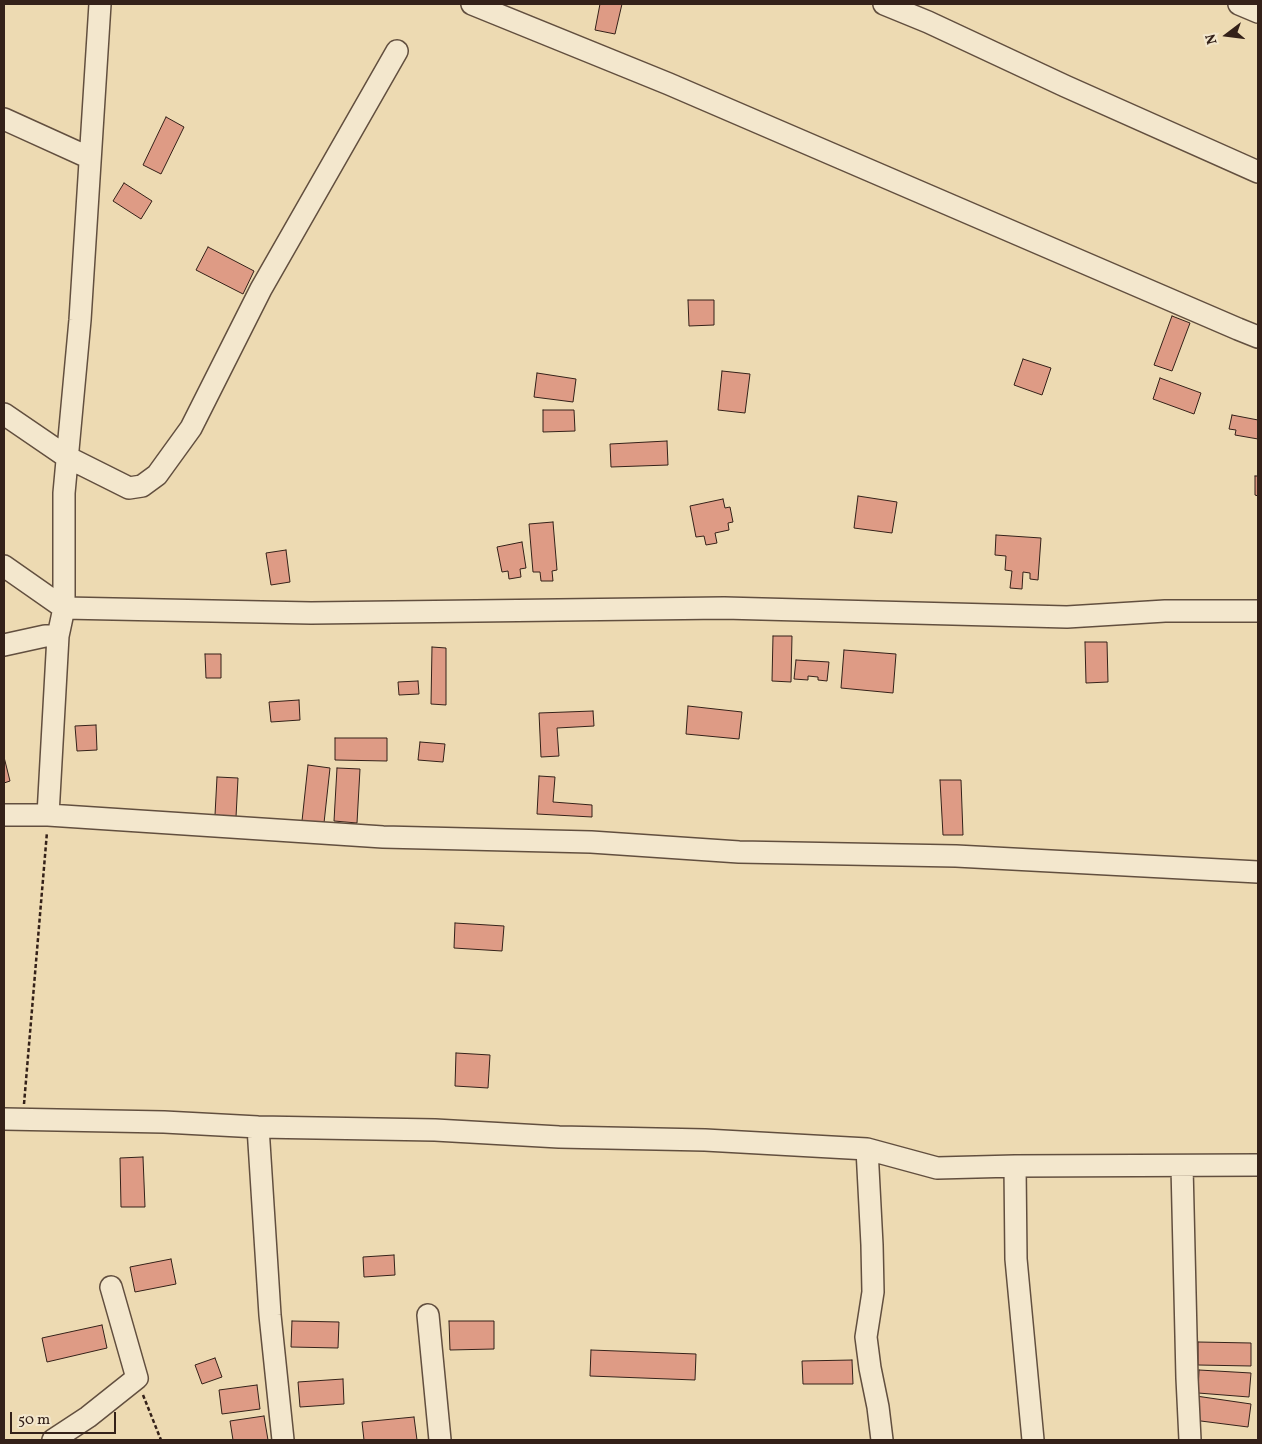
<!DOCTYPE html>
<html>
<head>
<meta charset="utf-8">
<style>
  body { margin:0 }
  #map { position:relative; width:1262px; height:1444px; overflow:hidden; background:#eddab2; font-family:Vollkorn,serif }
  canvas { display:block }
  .frame { position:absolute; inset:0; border:5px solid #342119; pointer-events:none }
  .north { position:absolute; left:1202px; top:10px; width:50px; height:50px; -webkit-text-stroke:4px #f3e7cd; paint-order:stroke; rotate:255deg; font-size:14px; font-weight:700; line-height:20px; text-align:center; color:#342119 }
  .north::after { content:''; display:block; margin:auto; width:18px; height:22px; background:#342119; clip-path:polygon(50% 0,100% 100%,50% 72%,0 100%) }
  .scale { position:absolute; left:10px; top:1412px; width:106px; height:22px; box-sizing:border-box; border:2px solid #342119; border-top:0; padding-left:6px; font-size:15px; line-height:18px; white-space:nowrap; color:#342119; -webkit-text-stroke:4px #f3e7cd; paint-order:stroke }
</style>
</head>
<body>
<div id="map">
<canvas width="1262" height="1444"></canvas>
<div class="frame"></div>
<div class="north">N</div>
<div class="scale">50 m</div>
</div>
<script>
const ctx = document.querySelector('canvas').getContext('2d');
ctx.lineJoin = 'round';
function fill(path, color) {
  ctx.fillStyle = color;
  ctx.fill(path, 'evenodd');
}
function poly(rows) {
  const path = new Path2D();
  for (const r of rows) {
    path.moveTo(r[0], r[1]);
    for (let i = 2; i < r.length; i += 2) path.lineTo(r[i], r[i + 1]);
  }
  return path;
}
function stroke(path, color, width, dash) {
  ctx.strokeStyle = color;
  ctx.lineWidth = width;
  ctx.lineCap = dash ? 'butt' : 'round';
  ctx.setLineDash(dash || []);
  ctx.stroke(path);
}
const building = poly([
  [600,4,622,4,615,34,595,30,600,4],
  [166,117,184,127,161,174,143,165,166,117],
  [124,183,152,201,141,219,113,201,124,183],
  [208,247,254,271,243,294,196,270,208,247],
  [688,300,714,300,714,325,689,326,688,300],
  [1172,316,1190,323,1172,371,1154,365,1172,316],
  [1023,359,1051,368,1042,395,1014,385,1023,359],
  [722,371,750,374,745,413,718,410,722,371],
  [537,373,576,379,573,402,534,397,537,373],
  [1160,378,1201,393,1194,414,1153,399,1160,378],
  [543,410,574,410,575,431,543,432,543,410],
  [1232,415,1258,420,1258,439,1235,435,1236,430,1229,429,1232,415],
  [667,441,668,465,611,467,610,444,667,441],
  [1255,476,1258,476,1258,496,1255,495,1255,476],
  [858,496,897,502,892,533,854,528,858,496],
  [723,499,725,508,730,507,733,522,728,523,729,530,715,533,717,543,706,545,704,536,696,537,690,506,723,499],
  [553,522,557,570,552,571,553,581,541,581,540,572,533,572,529,524,553,522],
  [996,535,1041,538,1038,580,1030,579,1030,573,1023,572,1022,589,1010,588,1012,571,1005,570,1006,556,995,555,996,535],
  [522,542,526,568,520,569,521,577,509,579,508,571,502,572,497,547,522,542],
  [286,550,290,582,271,585,266,553,286,550],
  [773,636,792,636,791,682,772,681,773,636],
  [1085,642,1107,642,1108,682,1086,683,1085,642],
  [432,647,446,648,446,705,431,704,432,647],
  [844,650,896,654,893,693,841,688,844,650],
  [205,654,221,654,221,678,206,678,205,654],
  [796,660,829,662,827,681,818,680,818,677,808,676,808,680,794,679,796,660],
  [418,681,419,694,399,695,398,682,418,681],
  [299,700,300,720,271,722,269,702,299,700],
  [688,706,742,712,739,739,686,734,688,706],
  [593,711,594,726,557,728,559,756,541,757,539,713,593,711],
  [96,725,97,750,77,751,75,726,96,725],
  [335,738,387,738,387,761,335,760,335,738],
  [420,742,445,744,443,762,418,760,420,742],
  [4,757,10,781,4,783,4,757],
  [308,765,330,768,324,823,302,821,308,765],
  [337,768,360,769,357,823,334,821,337,768],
  [539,776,555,777,553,802,592,805,592,817,537,814,539,776],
  [217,777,238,778,236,817,215,815,217,777],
  [940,780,961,780,963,835,943,835,940,780],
  [455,923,504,926,502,951,454,948,455,923],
  [456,1053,490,1055,488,1088,455,1086,456,1053],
  [143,1157,145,1207,121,1207,120,1158,143,1157],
  [394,1255,395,1275,364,1277,363,1257,394,1255],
  [171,1259,176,1284,135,1292,130,1267,171,1259],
  [292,1321,339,1322,338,1348,291,1347,292,1321],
  [449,1321,494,1321,494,1349,450,1350,449,1321],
  [102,1325,107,1348,47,1362,42,1338,102,1325],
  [1198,1342,1251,1343,1251,1366,1198,1365,1198,1342],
  [591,1350,696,1354,695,1380,590,1376,591,1350],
  [215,1358,222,1377,202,1384,195,1365,215,1358],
  [852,1360,853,1384,803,1384,802,1361,852,1360],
  [1199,1370,1251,1373,1249,1397,1198,1393,1199,1370],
  [343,1379,344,1404,300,1407,298,1382,343,1379],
  [257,1385,260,1409,222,1414,219,1390,257,1385],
  [1196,1396,1251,1404,1248,1427,1193,1420,1196,1396],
  [264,1416,268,1440,233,1440,230,1421,264,1416],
  [414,1417,417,1440,364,1440,362,1422,414,1417]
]);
fill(building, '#de9b85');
stroke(building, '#342119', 1);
const minor = poly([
  [472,4,669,84,1238,329,1258,337],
  [884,4,928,22,1065,86,1258,172],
  [1239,4,1258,12],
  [4,119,90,158],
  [4,414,67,457,129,488,142,486,157,475,191,428,261,289,397,51],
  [4,566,64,608,311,613,724,608,1067,617,1165,611,1258,611],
  [4,645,45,636,58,636],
  [4,815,48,815,383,837,591,842,739,852,956,856,1258,872],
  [48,815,58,636,64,608,64,493,80,320,100,4],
  [4,1119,164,1122,258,1127,435,1130,559,1137,705,1140,867,1149,937,1168,1015,1166,1258,1165],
  [258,1127,270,1315,283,1440],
  [867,1149,872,1245,873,1292,866,1337,870,1368,878,1407,882,1440],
  [1015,1166,1016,1259,1033,1440],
  [1182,1166,1187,1378,1190,1440],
  [428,1315,440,1440],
  [53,1440,88,1417,137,1378,111,1287]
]);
stroke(minor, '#624f3f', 24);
stroke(poly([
  [24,1104,47,832],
  [143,1395,161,1440]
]), '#342119', 2.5, [4, 2.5]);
stroke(minor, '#f3e7cd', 21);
</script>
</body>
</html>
